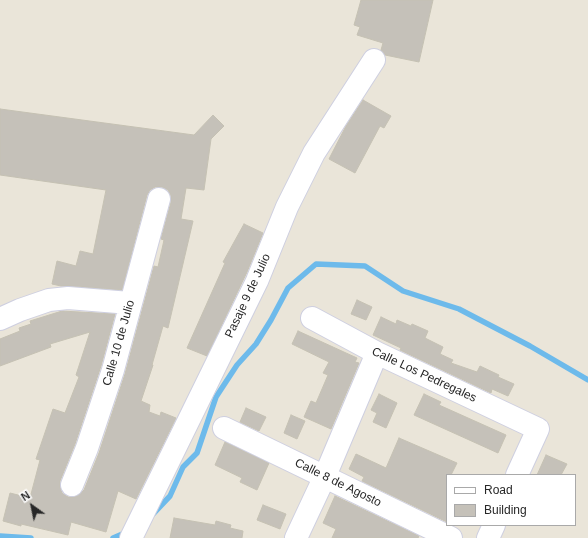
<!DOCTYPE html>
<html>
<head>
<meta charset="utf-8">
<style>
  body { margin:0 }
  #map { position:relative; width:588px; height:538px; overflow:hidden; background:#eae5d9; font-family:Helvetica,sans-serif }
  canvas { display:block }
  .legend { position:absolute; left:446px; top:474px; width:130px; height:52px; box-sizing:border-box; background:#fff; border:1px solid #a9a9a9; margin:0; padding:5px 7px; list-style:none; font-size:12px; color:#272727 }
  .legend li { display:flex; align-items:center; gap:8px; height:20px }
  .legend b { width:20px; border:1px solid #a9a9a9 }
  .north { position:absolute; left:12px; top:486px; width:40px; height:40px; -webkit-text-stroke:3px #fff; paint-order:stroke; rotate:327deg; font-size:11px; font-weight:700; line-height:16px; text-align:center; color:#272727 }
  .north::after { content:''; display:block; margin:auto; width:14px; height:18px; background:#272727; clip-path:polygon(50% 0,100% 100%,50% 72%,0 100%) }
</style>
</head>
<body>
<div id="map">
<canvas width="588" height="538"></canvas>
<ul class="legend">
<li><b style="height:5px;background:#fff"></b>Road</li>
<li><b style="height:11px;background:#c5c1b9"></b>Building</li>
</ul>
<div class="north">N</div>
</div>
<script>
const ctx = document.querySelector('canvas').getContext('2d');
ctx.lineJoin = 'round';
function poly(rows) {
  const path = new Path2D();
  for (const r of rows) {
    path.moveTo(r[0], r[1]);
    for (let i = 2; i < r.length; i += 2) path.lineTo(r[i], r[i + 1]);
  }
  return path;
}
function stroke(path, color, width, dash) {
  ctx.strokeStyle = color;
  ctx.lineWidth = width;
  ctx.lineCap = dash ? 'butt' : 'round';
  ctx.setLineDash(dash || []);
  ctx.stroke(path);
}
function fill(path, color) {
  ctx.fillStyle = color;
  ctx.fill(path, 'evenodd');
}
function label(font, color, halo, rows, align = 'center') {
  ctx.font = font + ' Helvetica,sans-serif';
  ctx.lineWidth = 4;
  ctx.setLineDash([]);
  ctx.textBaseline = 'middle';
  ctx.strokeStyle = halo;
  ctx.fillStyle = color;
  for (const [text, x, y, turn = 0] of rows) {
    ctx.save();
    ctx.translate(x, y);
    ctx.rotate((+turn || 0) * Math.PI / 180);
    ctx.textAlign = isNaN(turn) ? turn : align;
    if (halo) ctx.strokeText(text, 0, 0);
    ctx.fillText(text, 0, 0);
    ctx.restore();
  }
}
stroke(poly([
  [153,514,170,496,183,467,197,453,216,397,237,365,256,344,271,320,288,288,316,264,365,266,403,291,459,309,530,346,588,380],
  [0,536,31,538],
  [113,538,127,532]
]), '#6dbaeb', 5.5);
const building = poly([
  [361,0,433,0,419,62,385,55,381,50,383,43,357,35,360,27,354,25,361,0],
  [363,100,391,116,384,128,380,126,355,173,329,159,346,126,363,100],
  [0,109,194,135,213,115,224,126,211,139,204,190,186,188,181,219,193,221,168,328,163,326,152,365,153,365,141,401,150,405,149,412,160,416,161,412,176,418,136,499,118,491,106,532,71,522,68,535,21,524,21,526,3,521,10,493,30,498,40,460,36,459,53,409,65,413,79,377,76,375,90,332,50,344,51,347,0,366,0,339,20,331,19,328,31,324,30,321,62,311,115,314,101,366,75,444,60,481,60,487,62,493,68,497,74,497,79,495,84,490,99,453,125,374,154,266,158,267,164,240,161,239,171,202,171,196,168,190,162,187,155,187,150,190,147,195,122,290,69,286,61,286,52,284,57,261,76,266,80,251,93,254,106,190,0,175,0,109],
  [244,224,263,233,247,272,207,356,187,348,225,263,223,262,244,224],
  [357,300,372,307,366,320,351,314,357,300],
  [381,317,396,324,397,320,411,326,412,324,428,331,425,338,443,347,440,354,453,360,451,363,477,372,480,366,499,375,498,377,514,384,508,396,492,389,491,393,400,350,401,348,373,335,381,317],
  [298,331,357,358,355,362,359,363,331,429,304,417,311,401,316,403,328,375,323,373,329,362,292,344,298,331],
  [379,394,397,403,386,428,373,422,377,413,371,410,379,394],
  [424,394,441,402,439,405,506,435,498,453,414,415,424,394],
  [246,408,266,417,259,431,240,422,246,408],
  [291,415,305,421,297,439,284,433,291,415],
  [399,438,457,463,451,475,447,475,447,522,362,481,364,477,349,469,356,454,386,468,399,438],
  [225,442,269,463,257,490,240,482,242,478,215,465,225,442],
  [546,455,567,464,561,475,537,475,546,455],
  [335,496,419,536,418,538,332,538,336,529,323,523,335,496],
  [263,505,286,514,280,529,257,520,263,505],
  [174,518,215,525,216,521,231,525,230,528,243,531,242,538,170,538,174,518]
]);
fill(building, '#c5c1b9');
stroke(building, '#c5c1b3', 1);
const minor = poly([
  [312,318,377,353,538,429,517,475],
  [0,319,20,310,49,300,68,298,130,303],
  [224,428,451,538],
  [72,485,87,448,113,370,159,199],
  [131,538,257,281,287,207,314,153,374,60],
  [296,538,325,476,377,353],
  [488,538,494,525]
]);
stroke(minor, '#cecfe0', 24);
stroke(minor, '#fff', 22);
label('12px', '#272727', '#fff', [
  ["Pasaje 9 de Julio",248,296,-65],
  ["Calle 10 de Julio",119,343,-74],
  ["Calle Los Pedregales",424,375,25],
  ["Calle 8 de Agosto",338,483,26]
]);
</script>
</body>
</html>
